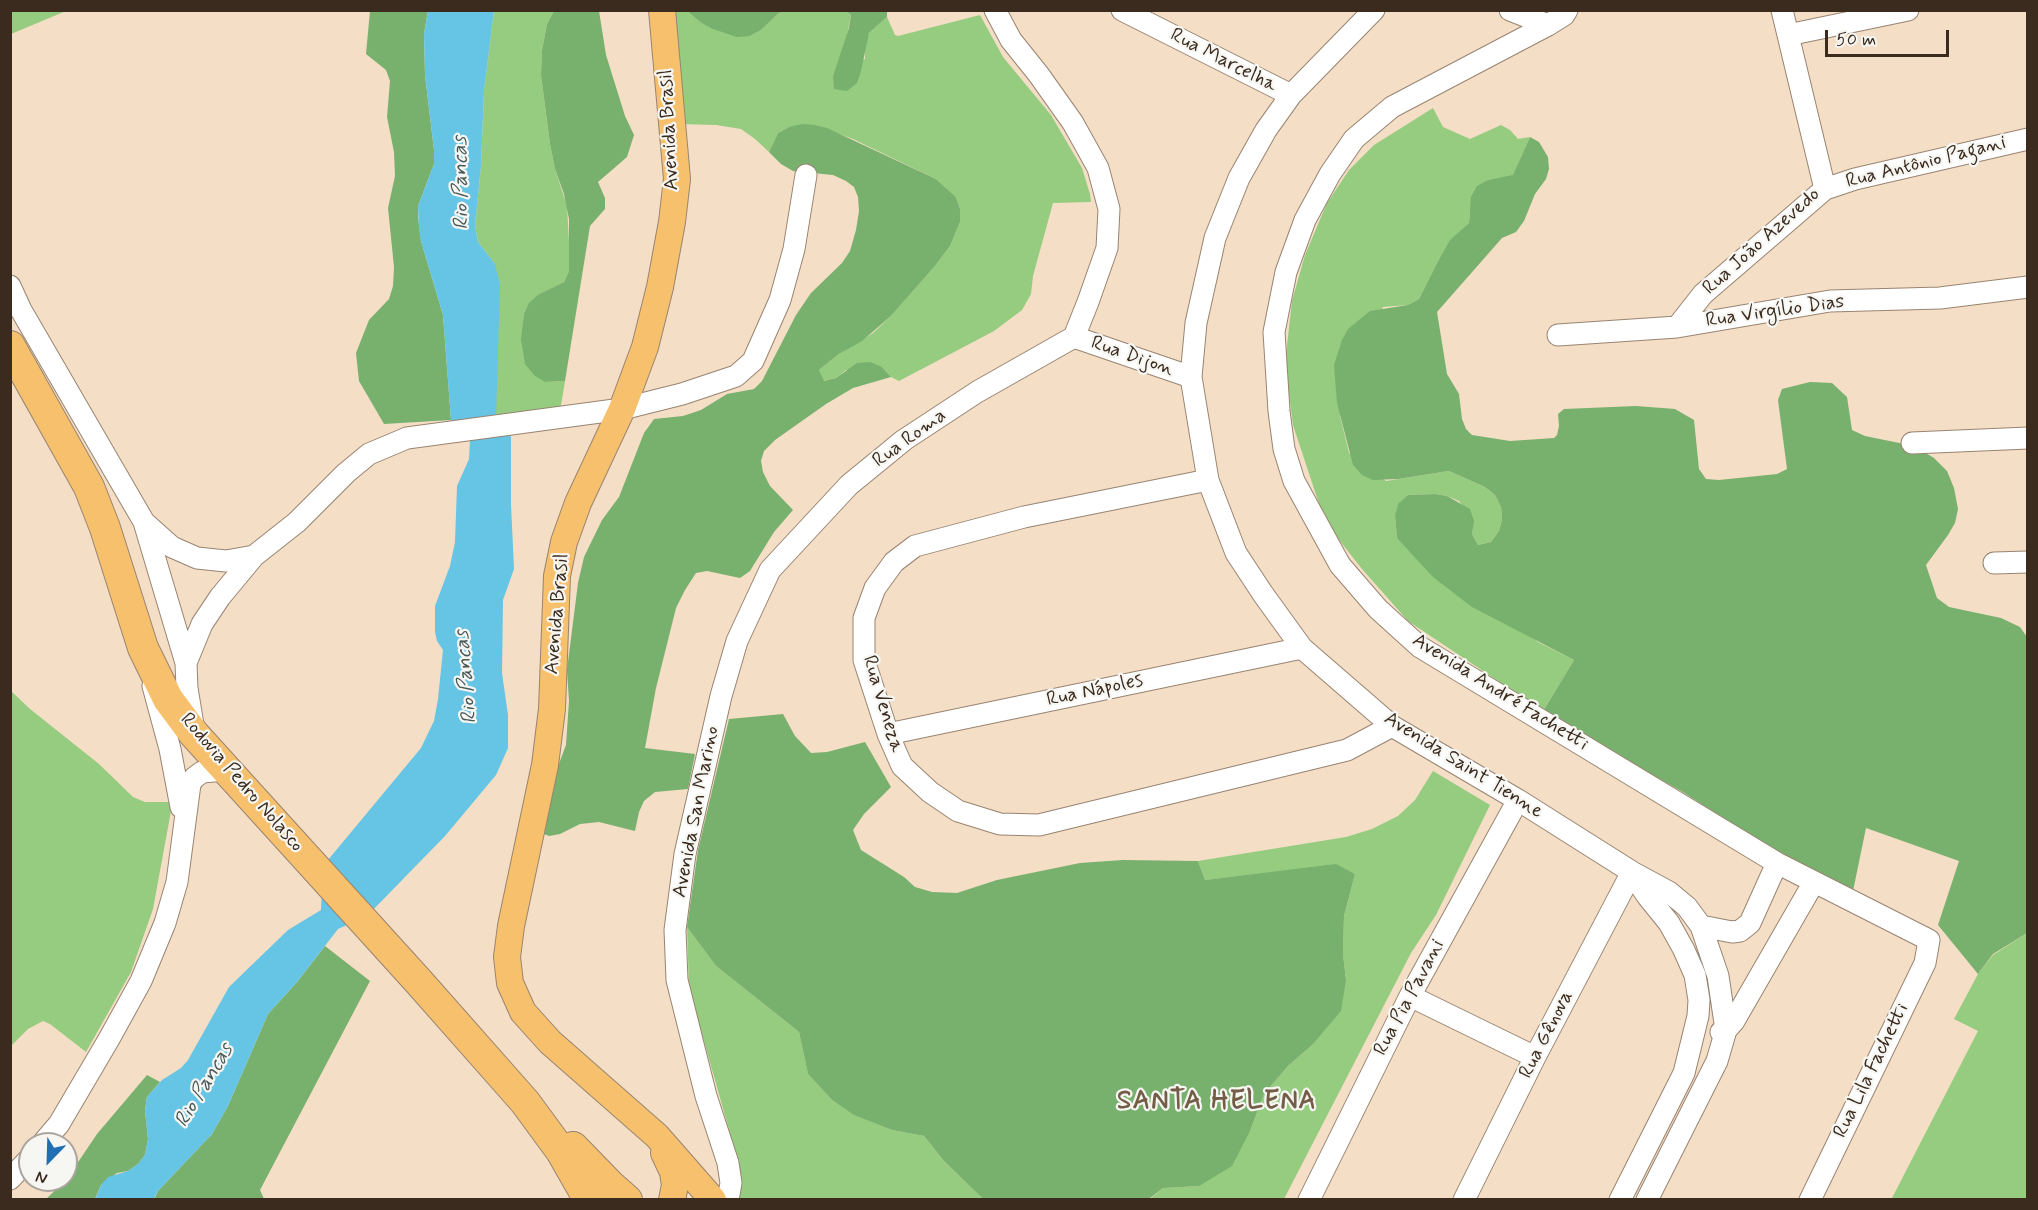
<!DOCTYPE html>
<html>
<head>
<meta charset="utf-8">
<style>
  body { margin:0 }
  #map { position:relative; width:2038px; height:1210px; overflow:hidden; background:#f4dec5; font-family:Mynerve,sans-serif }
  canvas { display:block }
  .frame { position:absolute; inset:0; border:12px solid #3b2a1e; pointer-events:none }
  .north { position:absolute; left:18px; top:1132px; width:60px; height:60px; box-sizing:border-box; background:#f6f6f2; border:2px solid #aba49d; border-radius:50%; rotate:203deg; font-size:16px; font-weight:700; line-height:24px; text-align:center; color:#3b2a1e }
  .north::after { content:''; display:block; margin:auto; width:21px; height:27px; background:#1f6fb2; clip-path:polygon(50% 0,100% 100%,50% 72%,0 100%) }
  .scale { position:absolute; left:1825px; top:30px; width:124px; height:27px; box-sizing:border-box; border:3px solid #3b2a1e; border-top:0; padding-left:8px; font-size:18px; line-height:21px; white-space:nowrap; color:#3b2a1e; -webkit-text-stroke:4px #f6f6f2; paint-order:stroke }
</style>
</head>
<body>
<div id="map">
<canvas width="2038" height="1210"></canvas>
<div class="frame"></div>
<div class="north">N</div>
<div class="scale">50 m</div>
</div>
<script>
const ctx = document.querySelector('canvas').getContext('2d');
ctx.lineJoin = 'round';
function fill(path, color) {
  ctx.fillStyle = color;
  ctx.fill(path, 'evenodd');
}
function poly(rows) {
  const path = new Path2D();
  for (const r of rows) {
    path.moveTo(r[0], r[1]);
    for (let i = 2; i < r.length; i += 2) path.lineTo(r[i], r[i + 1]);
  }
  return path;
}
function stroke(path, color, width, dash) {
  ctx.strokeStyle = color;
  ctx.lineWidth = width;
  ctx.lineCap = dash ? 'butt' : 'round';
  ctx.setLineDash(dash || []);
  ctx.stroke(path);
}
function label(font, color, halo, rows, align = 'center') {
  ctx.font = font + ' Mynerve,sans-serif';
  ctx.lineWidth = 4.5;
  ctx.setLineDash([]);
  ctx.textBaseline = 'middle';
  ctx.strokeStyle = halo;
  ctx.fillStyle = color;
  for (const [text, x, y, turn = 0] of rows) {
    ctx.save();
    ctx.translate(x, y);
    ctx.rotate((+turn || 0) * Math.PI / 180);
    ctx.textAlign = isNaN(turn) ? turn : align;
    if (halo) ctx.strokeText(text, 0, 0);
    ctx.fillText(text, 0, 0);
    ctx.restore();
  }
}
fill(poly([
  [11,10,66,10,66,11,11,34],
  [821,10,846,11,851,15,846,41,837,65,865,59,865,45,869,33,887,17,895,35,898,36,980,15,1003,57,1051,115,1082,168,1090,194,1091,202,1053,203,1033,276,1031,294,1022,310,994,331,899,381,891,377,882,367,846,370,836,378,823,381,819,370,839,354,873,333,891,316,935,266,950,246,960,222,960,209,956,197,936,179,853,139,815,125,789,127,778,133,769,152,755,139,741,129,716,125,678,124,671,11,687,11,700,22,750,36,761,30,779,13,785,11,817,12],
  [494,11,554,11,547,24,542,50,541,75,550,144,555,169,567,206,570,258,569,271,564,282,539,294,524,314,523,326,545,382,565,381,560,411,496,417,495,264,478,242,475,225,481,166,484,91],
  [1433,108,1443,127,1470,139,1501,125,1510,130,1518,139,1530,137,1513,176,1488,180,1470,210,1469,223,1450,241,1437,263,1419,299,1408,305,1383,307,1340,416,1349,453,1386,481,1449,471,1485,487,1495,495,1501,507,1502,519,1499,531,1491,542,1478,545,1472,534,1473,521,1459,501,1447,496,1435,494,1408,495,1395,516,1397,538,1538,642,1574,660,1542,713,1498,681,1408,621,1362,569,1325,522,1293,425,1285,363,1292,301,1305,255,1327,203,1349,170,1374,145],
  [10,690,30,709,99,764,133,797,145,802,171,802,171,811,153,909,131,972,86,1052,50,1024,43,1021,28,1029,11,1046],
  [1433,771,1490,805,1436,915,1411,953,1284,1199,1149,1200,1163,1188,1199,1186,1250,1131,1264,1094,1288,1066,1312,1045,1346,980,1343,954,1344,916,1355,874,1336,865,1205,880,1198,861,1346,837,1372,829,1398,816,1415,800],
  [687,927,716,966,799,1032,808,1074,832,1100,855,1115,892,1130,924,1136,944,1161,983,1199,735,1199,737,1189,733,1144,689,988],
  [2027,933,2027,1199,1891,1200,1978,1031,1954,1019,1978,974,1993,955]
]), '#95cc7f');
fill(poly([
  [370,11,428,11,424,34,425,75,434,150,434,164,418,206,418,217,421,241,443,315,451,420,384,424,359,381,356,353,369,320,389,299,393,286,394,267,388,208,395,176,394,152,387,117,390,81,386,70,366,54],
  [554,11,599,11,606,55,625,116,634,135,627,157,598,182,605,198,605,209,590,226,565,381,545,382,535,376,525,364,521,339,524,314,529,303,539,294,564,282,569,271,569,219,564,194,555,169,550,144,541,75,542,50,547,24],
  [687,11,785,11,779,13,761,30,750,36,737,37,713,29,700,22],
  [846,11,887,11,887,17,869,33,861,71,857,83,847,91,834,89,833,76,849,28,851,15],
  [802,124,815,125,827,128,936,179,956,197,960,209,960,222,950,246,935,266,891,316,862,341,839,354,819,370,824,381,836,378,857,363,870,362,882,367,891,377,853,388,826,404,775,440,764,451,761,461,763,472,770,486,793,510,774,532,750,571,740,578,707,571,696,573,685,590,676,608,656,688,645,748,695,754,688,789,655,792,644,801,639,812,635,831,599,822,580,824,560,834,549,836,544,834,541,824,542,809,566,745,569,701,567,670,578,583,584,557,602,520,619,497,644,433,654,419,683,416,701,410,727,394,754,389,762,381,796,315,811,293,842,263,850,251,856,230,859,211,858,197,854,187,846,181,833,175,793,171,781,164,769,152,778,133,789,127],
  [1530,137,1539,142,1548,157,1549,169,1546,179,1535,194,1524,221,1516,232,1502,238,1437,312,1447,374,1459,394,1462,419,1466,429,1472,435,1510,441,1554,438,1557,435,1559,426,1558,414,1564,409,1636,406,1675,409,1694,420,1699,469,1706,479,1719,480,1777,474,1787,469,1778,400,1782,389,1810,382,1832,383,1847,397,1852,430,1865,436,1914,446,1934,458,1947,471,1954,488,1958,509,1955,523,1948,535,1926,565,1937,598,1949,607,2001,618,2020,627,2027,637,2027,933,1993,954,1978,974,1938,925,1959,861,1866,828,1853,891,1817,878,1681,791,1542,713,1574,660,1472,607,1433,577,1397,538,1395,516,1398,504,1408,495,1435,494,1447,496,1470,509,1474,521,1472,534,1478,545,1491,542,1499,531,1502,519,1501,507,1495,495,1485,487,1449,471,1398,479,1373,480,1362,475,1353,465,1337,403,1334,365,1342,340,1348,329,1370,311,1408,305,1419,299,1437,263,1450,240,1469,223,1471,197,1477,186,1488,180,1513,175],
  [783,714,795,736,811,753,827,752,865,742,891,787,864,814,853,830,861,850,904,877,915,887,932,892,957,893,997,880,1080,863,1123,860,1198,861,1205,880,1336,864,1355,874,1344,916,1343,954,1346,980,1341,1011,1312,1045,1288,1066,1264,1094,1250,1131,1232,1166,1199,1186,1163,1188,1149,1199,983,1199,944,1161,924,1136,892,1130,854,1115,832,1100,808,1074,799,1032,716,966,687,927,698,850,729,719],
  [325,946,370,981,260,1190,264,1199,154,1200,158,1191,212,1134,228,1106,268,1014,297,982],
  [147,1075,160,1082,147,1097,145,1110,148,1139,145,1155,138,1164,128,1171,117,1173,101,1185,95,1199,45,1200,66,1180,97,1134]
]), '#78b06e');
fill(poly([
  [428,11,494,11,484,91,481,166,475,225,478,242,495,264,500,285,496,417,511,437,511,504,514,569,503,600,502,673,508,715,508,748,496,775,445,836,367,916,338,929,297,982,268,1014,228,1106,212,1134,158,1191,154,1199,95,1200,101,1185,108,1177,128,1171,138,1164,145,1155,148,1139,145,1110,147,1097,162,1080,181,1068,188,1060,229,987,288,930,321,910,323,866,421,748,434,721,438,699,443,650,437,641,435,632,435,606,450,566,455,542,457,486,469,459,470,440,451,420,443,315,421,241,419,230,418,206,434,164,434,150,425,75,424,34]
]), '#66c4e4');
const minor = poly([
  [995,10,1011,40,1039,75,1073,123,1098,168,1109,209,1107,248,1088,302,1074,337],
  [1122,10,1291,95],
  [1374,10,1291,95,1266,130,1239,178,1215,238,1196,323,1191,377,1208,480,1236,553,1263,594,1302,648,1392,726,1518,800,1632,872,1669,892,1687,907,1701,926,1718,976,1726,1030,1717,1061,1647,1200],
  [1510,10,1548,25],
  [1567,10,1564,15,1548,25,1392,107,1354,139,1330,174,1305,220,1286,272,1274,332,1279,411,1284,449,1294,481,1340,565,1378,609,1420,647,1777,863,1929,940,1925,963,1810,1200],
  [1782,10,1825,189],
  [1788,35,1908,10],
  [10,286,21,310,144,522,186,663],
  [1677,327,1703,294,1825,189,1855,179,2028,139],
  [1558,335,1677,327,1830,301,1940,298,2028,287],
  [1074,337,1191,377],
  [1912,443,2028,438],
  [1208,480,1024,517,915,546,894,562,875,588,864,618,864,660,888,734,902,766,930,792,958,811,1000,824,1039,825,1347,750,1392,726],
  [144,522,172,547,197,558,226,561,254,556,297,522,346,473,369,454,407,438,622,409,682,394,736,376,753,361,780,300,794,249,806,175],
  [1994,563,2028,562],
  [153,686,170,749,181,807],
  [194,731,187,688,186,663,202,624,220,597,254,556],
  [888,734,1302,648],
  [1701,926,1732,932,1740,931,1750,923,1777,863],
  [1410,996,1535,1057],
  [1721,1032,1726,1030,1734,1021,1814,882],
  [42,1144,59,1124,109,1039,141,981,165,923,177,882,190,784,194,778,202,772,226,770],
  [10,1179,30,1158],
  [728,1200,731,1183,728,1163,706,1096,677,980,675,930,685,854,721,696,737,641,770,570,849,485,904,440,977,392,1074,337],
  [1309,1200,1410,996,1518,800],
  [1464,1200,1535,1057,1632,872],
  [1620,1200,1684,1073,1698,1016,1699,1000,1695,975,1684,950,1669,923,1648,897,1633,875]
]);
const major = poly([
  [662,10,677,179,672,222,660,287,645,347,622,409,578,503,564,542,557,576,552,709,545,765,511,926,507,957,510,983,523,1012,550,1042,657,1136,713,1200],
  [664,1153,673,1172,675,1185,672,1200]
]);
const highway = poly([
  [10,346,89,487,105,528,143,648,168,699,194,734,419,982,525,1102,561,1151,589,1200],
  [573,1147,610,1185,627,1200]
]);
stroke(minor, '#988472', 23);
stroke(major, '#988472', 28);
stroke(highway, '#988472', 32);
stroke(minor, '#fff', 21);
stroke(major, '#f7c06c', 26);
stroke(highway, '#f7c06c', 30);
label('20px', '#3b2a1e', '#f6f6f2', [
  ["Rua Marcelha",1223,61,27],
  ["Avenida Brasil",670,130,-93],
  ["Rua Antônio Pagani",1926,163,-14],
  ["Rua João Azevedo",1762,242,-42],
  ["Rua Virgílio Dias",1775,312,-8],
  ["Rua Dijon",1132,357,19],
  ["Rua Roma",910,439,-36],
  ["Avenida Brasil",558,614,-85],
  ["Rua Nápoles",1095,691,-12],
  ["Avenida André Fachetti",1500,693,32],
  ["Rua Veneza",882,704,73],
  ["Avenida Saint Tienne",1463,766,32],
  ["Rodovia Pedro Nolasco",241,783,49],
  ["Avenida San Marino",697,812,-79],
  ["Rua Pia Pavani",1410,998,-62],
  ["Rua Gênova",1547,1035,-63],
  ["Rua Lila Fachetti",1872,1071,-64]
]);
label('italic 21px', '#485859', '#f6f6f2', [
  ["Rio Pancas",462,183,-91],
  ["Rio Pancas",467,677,-95],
  ["Rio Pancas",205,1086,-59]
]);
ctx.letterSpacing = '1.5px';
label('bold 26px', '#735d47', '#f6f6f2', [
  ["SANTA HELENA",1217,1103]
]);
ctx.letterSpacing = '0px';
</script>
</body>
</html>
